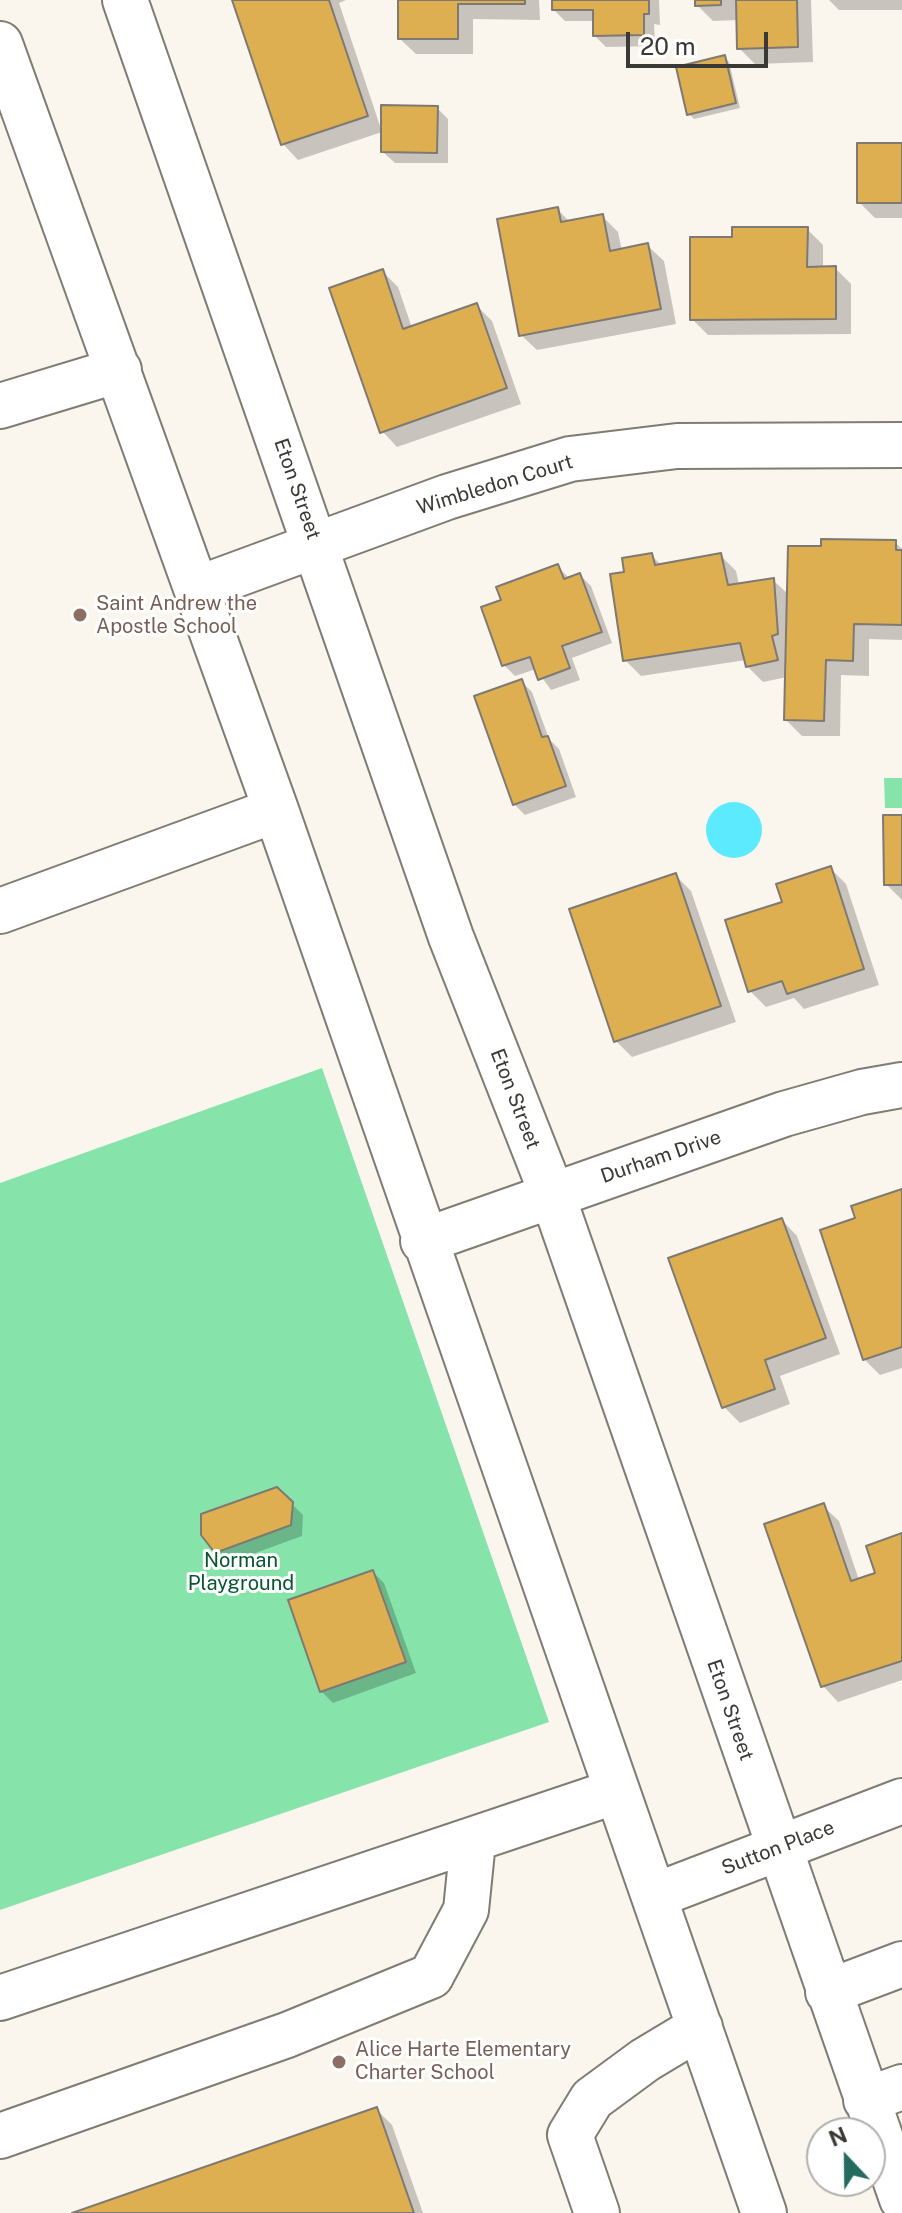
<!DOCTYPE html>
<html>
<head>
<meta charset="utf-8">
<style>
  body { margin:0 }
  #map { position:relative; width:902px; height:2213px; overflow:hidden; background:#faf6ed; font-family:"Public Sans",sans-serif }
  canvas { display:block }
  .north { position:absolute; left:806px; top:2117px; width:80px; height:80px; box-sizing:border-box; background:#fff; border:2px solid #b1b0ae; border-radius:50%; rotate:338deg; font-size:22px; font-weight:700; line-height:32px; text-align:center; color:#3b3935 }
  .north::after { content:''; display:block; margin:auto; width:28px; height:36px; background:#266b5f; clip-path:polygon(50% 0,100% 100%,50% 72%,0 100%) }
  .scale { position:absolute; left:626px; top:32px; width:142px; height:36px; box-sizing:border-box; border:4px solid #3b3935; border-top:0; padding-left:10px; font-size:24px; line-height:28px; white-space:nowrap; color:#3b3935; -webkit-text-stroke:6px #fff; paint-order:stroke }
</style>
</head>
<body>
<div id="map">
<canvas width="902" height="2213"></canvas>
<div class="north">N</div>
<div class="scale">20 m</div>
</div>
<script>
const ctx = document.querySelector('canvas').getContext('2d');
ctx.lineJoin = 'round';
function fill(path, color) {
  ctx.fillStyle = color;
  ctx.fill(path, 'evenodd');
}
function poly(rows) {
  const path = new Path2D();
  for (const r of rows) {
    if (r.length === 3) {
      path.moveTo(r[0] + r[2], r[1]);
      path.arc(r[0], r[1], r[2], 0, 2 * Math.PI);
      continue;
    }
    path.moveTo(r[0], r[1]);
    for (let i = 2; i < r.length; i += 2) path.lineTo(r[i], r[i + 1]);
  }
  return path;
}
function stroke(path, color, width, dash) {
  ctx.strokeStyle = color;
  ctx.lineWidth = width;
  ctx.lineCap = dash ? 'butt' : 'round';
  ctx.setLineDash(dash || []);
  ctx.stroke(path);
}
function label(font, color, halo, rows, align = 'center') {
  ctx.font = font + ' "Public Sans",sans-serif';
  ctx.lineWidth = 6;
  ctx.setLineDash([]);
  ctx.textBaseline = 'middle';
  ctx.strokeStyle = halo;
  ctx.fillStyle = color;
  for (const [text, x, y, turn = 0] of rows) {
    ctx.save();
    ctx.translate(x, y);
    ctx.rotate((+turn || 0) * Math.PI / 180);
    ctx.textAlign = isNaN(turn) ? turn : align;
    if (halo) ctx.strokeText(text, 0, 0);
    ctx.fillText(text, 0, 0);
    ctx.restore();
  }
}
fill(poly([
  [884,778,902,778,902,808,885,808],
  [322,1068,549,1722,0,1910,0,1183]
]), '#86e4ab');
fill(poly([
  [734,830,28]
]), '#5beaff');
fill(poly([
  [234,0,346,0,339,3,382,132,298,160,283,144],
  [400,0,539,0,540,20,473,19,473,54,416,54,400,39],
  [554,0,659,0,660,25,654,24,655,46,606,47,595,36,595,21,565,21,554,10],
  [697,0,811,0,813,62,755,64,739,48,738,20,713,21,697,5],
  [829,0,902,0,902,10,839,10],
  [724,57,729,62,740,108,694,119,689,114],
  [437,108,448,119,448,163,395,163,383,152],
  [902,145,902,218,875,218,859,202],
  [558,210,570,222,602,216,618,232,622,251,648,246,664,261,676,324,537,350,521,335],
  [807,229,823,245,823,268,835,268,851,284,851,334,708,335,692,319,734,239],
  [382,271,398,287,412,328,477,306,492,321,521,404,397,447,382,431],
  [895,542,902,549,902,640,869,639,869,676,841,675,840,736,802,736,786,720,787,677,763,682,747,666,746,660,641,676,625,660,626,574,651,555,662,566,720,555,736,571,739,585,773,580,789,595],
  [558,567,570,579,580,575,591,586,612,643,572,658,580,680,551,690,536,669,515,676,504,665,503,601],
  [521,681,532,692,549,739,559,749,576,797,525,815,514,804],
  [902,817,902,900,886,884],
  [830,868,846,884,879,985,804,1009,794,998,766,1007,750,991,728,922,785,904],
  [675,875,691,891,736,1022,632,1057,616,1041],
  [902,1191,902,1368,880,1375,864,1359,857,1219],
  [782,1220,797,1236,840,1354,780,1376,790,1404,740,1423,724,1407],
  [277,1489,303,1515,302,1536,228,1563,217,1552],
  [823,1506,839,1521,859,1580,878,1574,902,1535,902,1680,838,1702,823,1686],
  [373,1572,384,1583,416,1673,333,1703,321,1691],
  [376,2109,392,2125,423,2213,78,2213]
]), '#0003');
const building = poly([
  [232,0,329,0,368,116,281,145,232,0],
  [398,0,525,0,525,4,458,4,458,39,398,39,398,0],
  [552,0,649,0,649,14,644,14,644,35,593,36,593,10,552,10,552,0],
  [695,0,721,0,721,5,695,6,695,0],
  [736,0,797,0,798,47,737,49,736,0],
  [725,55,736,103,687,115,676,67,725,55],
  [381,105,438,106,437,153,381,152,381,105],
  [857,143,902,143,902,203,857,203,857,143],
  [558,207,561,222,603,214,610,251,648,243,661,309,519,336,497,219,558,207],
  [732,227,808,227,807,267,836,266,836,319,690,320,690,237,732,237,732,227],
  [383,269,403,329,477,303,507,388,380,433,329,288,383,269],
  [821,539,896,540,896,550,902,550,902,625,854,624,853,661,826,660,824,721,784,720,788,546,821,546,821,539],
  [652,553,655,565,721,553,728,585,774,578,778,634,772,636,778,660,746,667,740,643,623,661,610,574,624,572,622,558,652,553],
  [558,564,564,579,580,573,602,632,562,646,570,668,538,680,530,657,502,666,481,607,501,600,496,587,558,564],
  [522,679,542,737,548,736,566,786,513,805,474,696,522,679],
  [883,815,902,815,902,885,884,885,883,815],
  [831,866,864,969,787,994,782,981,748,992,725,920,782,902,776,884,831,866],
  [676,873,721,1006,614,1042,569,909,676,873],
  [902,1189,902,1347,863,1360,820,1230,855,1218,851,1206,902,1189],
  [782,1218,826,1338,765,1360,775,1389,722,1408,668,1258,782,1218],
  [277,1487,293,1502,291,1525,215,1553,201,1535,201,1514,277,1487],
  [824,1503,851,1581,875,1573,866,1546,902,1533,902,1661,821,1687,764,1524,824,1503],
  [373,1570,406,1662,320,1692,288,1600,373,1570],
  [377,2107,414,2213,72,2213,377,2107]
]);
fill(building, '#deaf50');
stroke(building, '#7e7972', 2);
const minor = poly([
  [125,0,451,937,552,1194,902,2199],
  [0,44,276,810,764,2213],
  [0,406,119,370],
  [197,589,447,497,570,459,677,446,902,445],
  [0,911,276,810],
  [423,1241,784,1114,862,1092,902,1085],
  [654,1896,902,1801],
  [828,1992,902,1964],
  [0,1998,614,1792],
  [866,2100,902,2087],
  [0,2136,287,2035,431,1976,466,1910,473,1841],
  [597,2213,570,2135,592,2099,645,2060,700,2027]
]);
stroke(minor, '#807c74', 48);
stroke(minor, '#fff', 44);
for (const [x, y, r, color] of [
  [80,615,8,"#8d6e63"],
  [339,2062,8,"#8d6e63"]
]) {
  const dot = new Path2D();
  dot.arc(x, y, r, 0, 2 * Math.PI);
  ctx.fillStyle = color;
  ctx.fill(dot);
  stroke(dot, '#fff', 3);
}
label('20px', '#3b3935', '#fff', [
  ["Wimbledon Court",495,485,-17],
  ["Eton Street",297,489,71],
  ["Eton Street",515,1099,69],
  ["Durham Drive",661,1157,-19],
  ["Eton Street",730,1710,71],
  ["Sutton Place",778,1848,-21]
]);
label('20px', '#785e54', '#fff', [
  ["Saint Andrew the",96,604],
  ["Apostle School",96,627],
  ["Alice Harte Elementary",355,2050],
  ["Charter School",355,2073]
], 'left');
label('20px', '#075531', '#fff', [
  ["Norman",241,1561],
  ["Playground",241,1584]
]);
</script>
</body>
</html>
